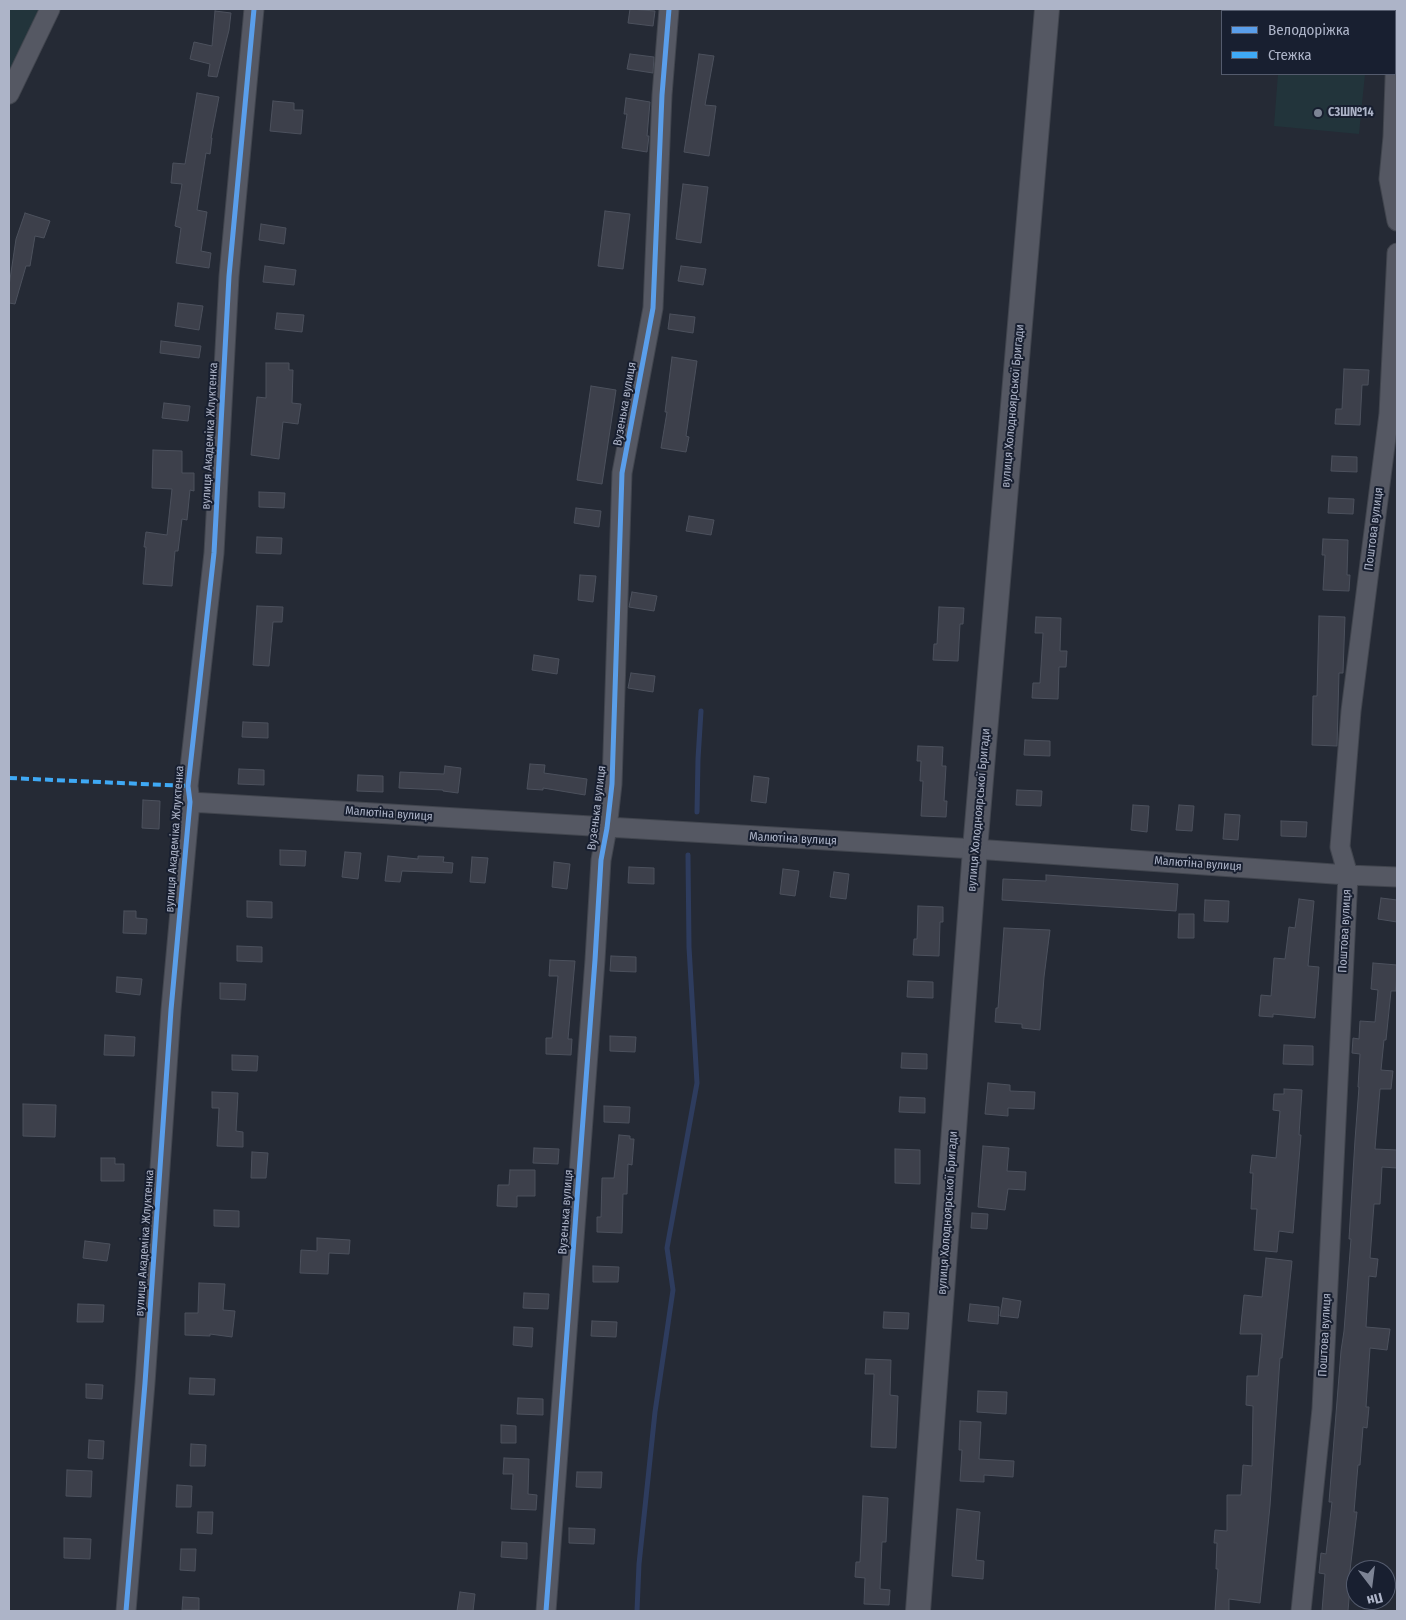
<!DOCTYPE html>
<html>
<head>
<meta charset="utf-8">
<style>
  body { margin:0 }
  #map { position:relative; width:1406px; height:1620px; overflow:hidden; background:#252a35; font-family:"Fira Sans Condensed",sans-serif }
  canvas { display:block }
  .frame { position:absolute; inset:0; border:10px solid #adb4c8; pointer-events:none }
  .legend { position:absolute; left:1221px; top:10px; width:175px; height:65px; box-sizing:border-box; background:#181f30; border:1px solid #545b6d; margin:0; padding:6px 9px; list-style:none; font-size:15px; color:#adb4c8 }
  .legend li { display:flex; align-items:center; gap:10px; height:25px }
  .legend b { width:25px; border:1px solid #545b6d }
  .north { position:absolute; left:1346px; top:1560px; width:50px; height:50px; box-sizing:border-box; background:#181f30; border:1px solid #545b6d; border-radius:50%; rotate:165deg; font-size:14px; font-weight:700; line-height:20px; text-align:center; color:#adb4c8 }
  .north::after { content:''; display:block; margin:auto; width:18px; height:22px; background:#7d8495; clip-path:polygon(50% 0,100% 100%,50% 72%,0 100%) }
</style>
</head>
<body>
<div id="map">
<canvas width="1406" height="1620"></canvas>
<div class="frame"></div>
<ul class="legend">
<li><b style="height:6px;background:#5a9eea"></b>Велодоріжка</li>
<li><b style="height:6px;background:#3fa9f5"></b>Стежка</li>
</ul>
<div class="north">Пн</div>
</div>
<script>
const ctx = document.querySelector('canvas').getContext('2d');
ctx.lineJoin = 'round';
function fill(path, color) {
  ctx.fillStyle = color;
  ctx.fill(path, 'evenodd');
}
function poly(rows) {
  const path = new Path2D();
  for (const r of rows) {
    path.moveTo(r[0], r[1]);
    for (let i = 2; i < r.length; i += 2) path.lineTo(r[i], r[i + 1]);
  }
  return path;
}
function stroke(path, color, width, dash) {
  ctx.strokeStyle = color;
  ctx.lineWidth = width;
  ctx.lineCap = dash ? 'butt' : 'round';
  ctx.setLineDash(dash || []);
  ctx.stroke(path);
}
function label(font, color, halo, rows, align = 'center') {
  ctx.font = font + ' "Fira Sans Condensed",sans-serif';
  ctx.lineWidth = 4;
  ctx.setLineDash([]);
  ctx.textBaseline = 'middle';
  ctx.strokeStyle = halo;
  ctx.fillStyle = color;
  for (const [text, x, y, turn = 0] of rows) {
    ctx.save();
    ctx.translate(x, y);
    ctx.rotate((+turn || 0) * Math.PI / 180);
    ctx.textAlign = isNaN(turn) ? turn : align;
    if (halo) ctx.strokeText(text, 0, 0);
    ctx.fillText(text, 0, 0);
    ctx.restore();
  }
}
fill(poly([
  [9,9,49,9,9,90],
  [1285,9,1371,9,1371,11,1284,11],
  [1278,74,1365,74,1359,134,1274,126]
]), '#22343b');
stroke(poly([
  [697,812,698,759,701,711],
  [637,1611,639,1564,655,1412,673,1290,667,1248,697,1083,689,947,688,855]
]), '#2e3c5e', 5);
const building = poly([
  [630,9,655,11,653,26,628,23,630,9],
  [215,11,231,13,229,30,217,77,208,76,210,64,190,59,194,42,212,46,215,11],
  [630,54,654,57,653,73,627,69,630,54],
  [699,54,714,56,705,105,716,106,709,156,684,152,699,54],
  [197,93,219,97,211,138,212,138,210,154,206,153,197,210,207,212,201,251,211,253,209,268,176,263,181,228,175,226,182,184,171,183,173,163,185,164,197,93],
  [626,98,650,102,647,136,649,136,647,152,622,148,627,114,624,114,626,98],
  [273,101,294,103,294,110,303,110,301,134,270,131,273,101],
  [683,184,708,187,701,243,676,239,683,184],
  [605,211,630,214,623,269,598,266,605,211],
  [25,213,50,221,44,238,35,236,30,266,26,266,15,304,9,303,9,286,16,239,25,213],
  [261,224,286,228,284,244,259,240,261,224],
  [265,266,296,270,294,285,263,282,265,266],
  [681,266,706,269,703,285,678,281,681,266],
  [178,303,203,306,199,330,175,326,178,303],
  [277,313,304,315,302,332,275,329,277,313],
  [670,314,695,317,693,333,668,329,670,314],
  [161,341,201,346,199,358,160,353,161,341],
  [672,357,697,361,686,436,689,437,686,452,661,448,667,412,665,412,672,357],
  [266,363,289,363,289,370,293,370,292,403,301,404,298,424,283,422,279,459,251,455,257,397,266,398,266,363],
  [1344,369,1369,370,1368,385,1362,385,1360,425,1335,424,1336,409,1342,409,1344,369],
  [591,386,616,390,602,484,577,480,591,386],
  [164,403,190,406,188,421,162,418,164,403],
  [153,450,182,451,182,473,194,473,194,491,190,490,187,520,182,519,178,551,175,551,172,586,143,584,146,547,144,547,146,532,167,535,172,489,152,488,153,450],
  [1332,456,1357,457,1357,472,1331,471,1332,456],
  [259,492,285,493,284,508,259,507,259,492],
  [1329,498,1354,499,1353,514,1328,513,1329,498],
  [576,508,601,511,599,527,574,523,576,508],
  [689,516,714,520,711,535,686,531,689,516],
  [257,537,282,538,281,554,256,553,257,537],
  [1323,539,1348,540,1347,575,1350,575,1349,591,1323,590,1325,555,1322,555,1323,539],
  [580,575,596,576,593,602,578,600,580,575],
  [632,592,657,596,654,611,629,607,632,592],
  [257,606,283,607,282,622,273,622,269,666,253,665,257,606],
  [939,607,964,608,963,624,960,624,958,661,933,660,934,644,937,644,939,607],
  [1319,616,1345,617,1343,673,1339,673,1337,746,1312,745,1313,696,1317,696,1319,616],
  [1036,617,1061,618,1060,651,1067,651,1066,667,1059,667,1058,699,1032,698,1033,683,1040,683,1043,633,1035,633,1036,617],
  [534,655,559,659,557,674,532,670,534,655],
  [631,673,655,676,653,692,628,688,631,673],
  [243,722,268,723,268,738,242,737,243,722],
  [1025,740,1050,741,1050,756,1024,755,1025,740],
  [918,746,943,747,942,766,946,766,944,801,947,801,946,817,921,816,923,781,920,781,921,761,917,761,918,746],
  [530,764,545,765,544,773,587,779,585,795,543,788,543,790,527,789,530,764],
  [445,766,461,768,458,793,443,791,443,790,399,788,400,772,444,774,445,766],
  [239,769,264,770,264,785,238,784,239,769],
  [358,775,383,776,383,792,357,791,358,775],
  [754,776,769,778,766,803,751,801,754,776],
  [1017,790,1042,791,1041,806,1016,805,1017,790],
  [143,800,160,801,159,829,142,828,143,800],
  [1133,805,1149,806,1147,832,1131,830,1133,805],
  [1179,805,1194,806,1192,831,1176,830,1179,805],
  [1225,814,1240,815,1238,840,1223,839,1225,814],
  [1281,821,1307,822,1306,837,1281,836,1281,821],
  [280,850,306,851,305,866,280,865,280,850],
  [345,852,361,853,358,879,342,877,345,852],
  [388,856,418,859,418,856,444,857,443,862,453,863,452,873,402,871,400,882,385,881,388,856],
  [472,857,488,858,485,883,470,882,472,857],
  [554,862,570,864,567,889,552,887,554,862],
  [629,867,654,868,654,884,628,883,629,867],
  [783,869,799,871,795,896,780,894,783,869],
  [834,872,849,874,846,899,830,897,834,872],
  [1046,875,1178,884,1176,911,1002,900,1003,879,1046,881,1046,875],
  [1381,898,1397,900,1397,922,1378,919,1381,898],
  [1299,899,1314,901,1308,966,1319,967,1315,1018,1273,1014,1273,1017,1259,1016,1261,995,1271,996,1274,958,1285,959,1289,927,1295,928,1299,899],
  [1205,900,1229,901,1228,922,1204,921,1205,900],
  [247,901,272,902,272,918,247,917,247,901],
  [918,906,943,907,943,922,940,922,939,956,913,955,914,939,917,939,918,906],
  [124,911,136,911,136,918,147,919,146,934,123,933,124,911],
  [1179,914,1194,914,1194,938,1178,938,1179,914],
  [1004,928,1050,930,1044,977,1040,1030,1022,1028,1022,1024,995,1022,996,1008,998,1008,1004,928],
  [237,946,262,947,262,962,237,961,237,946],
  [611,956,636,957,636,972,610,971,611,956],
  [550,960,575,961,568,1039,572,1039,571,1055,546,1054,546,1038,552,1038,558,976,549,976,550,960],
  [1373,963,1397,965,1396,991,1391,991,1386,1040,1384,1040,1381,1070,1393,1071,1391,1089,1380,1089,1375,1149,1397,1150,1397,1168,1382,1167,1380,1204,1374,1204,1370,1258,1378,1259,1376,1277,1369,1276,1366,1327,1390,1329,1387,1350,1370,1348,1366,1407,1369,1407,1367,1428,1363,1427,1360,1465,1358,1465,1354,1512,1357,1512,1348,1587,1350,1587,1348,1611,1322,1611,1325,1574,1319,1573,1321,1553,1326,1554,1332,1502,1329,1502,1341,1351,1344,1331,1351,1239,1349,1239,1355,1140,1359,1087,1358,1087,1360,1054,1352,1053,1353,1038,1359,1039,1360,1021,1375,1022,1378,990,1371,989,1373,963],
  [117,977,142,979,140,995,116,992,117,977],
  [908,981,933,982,933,998,907,997,908,981],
  [220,983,246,984,245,1000,220,999,220,983],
  [105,1035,135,1037,134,1056,104,1055,105,1035],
  [610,1036,636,1037,635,1052,610,1051,610,1036],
  [1284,1045,1313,1046,1313,1065,1283,1064,1284,1045],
  [902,1053,927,1054,927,1069,901,1068,902,1053],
  [232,1055,258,1056,257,1071,232,1070,232,1055],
  [988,1083,1010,1085,1010,1091,1035,1092,1034,1109,1008,1108,1008,1116,985,1114,988,1083],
  [1284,1089,1302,1090,1299,1135,1301,1135,1293,1233,1279,1231,1277,1252,1254,1250,1257,1209,1251,1209,1253,1173,1250,1173,1252,1155,1276,1158,1280,1111,1273,1110,1274,1094,1284,1094,1284,1089],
  [212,1092,238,1093,236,1131,243,1132,243,1147,217,1146,219,1108,212,1108,212,1092],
  [900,1097,925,1098,925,1113,899,1112,900,1097],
  [23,1104,56,1105,55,1137,23,1136,23,1104],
  [604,1106,630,1107,629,1123,604,1122,604,1106],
  [619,1135,630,1136,630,1139,634,1139,632,1165,628,1164,627,1194,623,1194,622,1233,597,1232,597,1217,601,1217,602,1178,614,1178,619,1135],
  [983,1146,1009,1148,1007,1171,1026,1172,1025,1190,1008,1189,1005,1210,978,1207,983,1146],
  [534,1148,559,1149,558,1164,533,1163,534,1148],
  [895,1149,920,1150,920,1184,895,1183,895,1149],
  [252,1152,268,1153,266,1178,251,1178,252,1152],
  [101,1158,115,1158,115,1164,124,1164,124,1181,101,1181,101,1158],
  [510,1170,535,1170,535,1196,517,1196,517,1207,497,1206,498,1185,509,1185,510,1170],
  [214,1210,239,1211,239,1227,214,1226,214,1210],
  [972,1213,988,1214,987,1229,971,1228,972,1213],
  [317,1238,350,1240,349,1254,329,1253,328,1274,300,1273,301,1250,317,1251,317,1238],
  [85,1241,110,1244,107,1261,83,1258,85,1241],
  [1266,1258,1292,1261,1282,1358,1280,1358,1270,1506,1260,1603,1229,1599,1229,1611,1215,1611,1218,1569,1216,1569,1217,1543,1214,1543,1215,1530,1227,1531,1227,1495,1241,1495,1243,1465,1252,1466,1253,1406,1246,1405,1247,1376,1258,1376,1262,1334,1240,1334,1244,1295,1262,1297,1266,1258],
  [593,1266,619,1267,618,1282,593,1282,593,1266],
  [199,1283,225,1284,223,1310,235,1311,232,1337,210,1334,210,1336,185,1335,185,1313,198,1313,199,1283],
  [524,1293,549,1294,548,1309,523,1308,524,1293],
  [1003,1298,1021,1301,1018,1318,1000,1316,1003,1298],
  [78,1304,104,1305,103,1322,77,1322,78,1304],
  [970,1304,999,1307,998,1324,968,1321,970,1304],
  [884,1312,909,1313,908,1329,883,1328,884,1312],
  [592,1321,617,1322,616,1337,591,1336,592,1321],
  [514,1327,533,1328,532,1347,513,1345,514,1327],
  [866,1359,891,1360,890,1395,898,1396,896,1448,871,1447,874,1374,865,1374,866,1359],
  [190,1378,215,1379,214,1395,189,1394,190,1378],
  [86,1384,103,1385,102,1399,86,1398,86,1384],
  [978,1391,1007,1392,1006,1414,977,1412,978,1391],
  [518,1398,543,1399,543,1415,517,1414,518,1398],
  [960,1421,981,1422,979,1459,1014,1461,1013,1477,984,1475,984,1482,960,1481,962,1450,959,1450,960,1421],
  [501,1425,516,1426,516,1443,501,1443,501,1425],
  [89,1440,104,1441,103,1459,88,1458,89,1440],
  [191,1444,206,1445,205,1466,190,1466,191,1444],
  [504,1458,529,1459,528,1494,537,1495,536,1510,511,1509,513,1474,503,1474,504,1458],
  [67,1470,92,1471,91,1497,66,1496,67,1470],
  [577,1472,602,1472,601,1488,576,1487,577,1472],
  [177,1485,192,1486,191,1507,176,1507,177,1485],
  [863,1496,888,1498,886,1542,882,1542,880,1589,890,1590,889,1605,864,1604,865,1578,855,1577,856,1562,860,1562,863,1496],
  [957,1509,980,1512,976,1560,984,1561,983,1579,952,1576,957,1509],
  [198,1512,213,1512,212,1534,197,1533,198,1512],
  [569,1528,595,1529,594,1544,569,1543,569,1528],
  [64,1538,91,1539,90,1559,64,1558,64,1538],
  [502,1542,527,1543,527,1559,501,1557,502,1542],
  [181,1549,196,1549,195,1571,180,1570,181,1549],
  [460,1592,475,1594,473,1611,457,1611,460,1592],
  [183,1597,199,1598,199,1610,182,1610,183,1597]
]);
fill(building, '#3d404b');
stroke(building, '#4c515d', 1);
const minor = poly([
  [1397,23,1393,137,1389,179,1397,221],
  [9,94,50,9],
  [190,802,975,849,1348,875,1397,877],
  [126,1611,145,1383,171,1010,190,802,188,786,214,553,229,276,254,9],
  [546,1611,595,960,601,860,607,828,612,784,622,473,653,308,662,95,669,9],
  [1301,1611,1322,1409,1348,875,1340,847,1351,711,1389,414,1397,253]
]);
const tertiary = poly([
  [918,1611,975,849,1047,9]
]);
stroke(minor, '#41454e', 21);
stroke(tertiary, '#41454e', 26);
stroke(minor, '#555863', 19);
stroke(tertiary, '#555863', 24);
stroke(poly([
  [9,778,188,786]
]), '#3fa9f5', 4, [8, 4]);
stroke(poly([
  [126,1611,145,1383,171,1010,190,802,188,786,214,553,229,276,254,9],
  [546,1611,595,960,601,860,607,828,612,784,622,473,653,308,662,95,669,9]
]), '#5a9eea', 5);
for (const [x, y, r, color] of [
  [1318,113,5,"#7d8495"]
]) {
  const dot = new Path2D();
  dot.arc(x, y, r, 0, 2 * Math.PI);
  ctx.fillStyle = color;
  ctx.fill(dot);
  stroke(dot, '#181f30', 2);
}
label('bold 12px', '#adb4c8', '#181f30', [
  ["СЗШ№14",1328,113]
], 'left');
label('12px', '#adb4c8', '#181f30', [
  ["Вузенька вулиця",625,404,-80],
  ["вулиця Холодноярської Бригади",1013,406,-85],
  ["вулиця Академіка Жлуктенка",210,436,-87],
  ["Поштова вулиця",1374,529,-83],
  ["Вузенька вулиця",597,808,-83],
  ["вулиця Холодноярської Бригади",979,810,-85],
  ["Малютіна вулиця",389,814,4],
  ["вулиця Академіка Жлуктенка",175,839,-86],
  ["Малютіна вулиця",793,839,3],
  ["Малютіна вулиця",1198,864,4],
  ["Поштова вулиця",1345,931,-87],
  ["Вузенька вулиця",566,1212,-86],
  ["вулиця Холодноярської Бригади",948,1213,-86],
  ["вулиця Академіка Жлуктенка",145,1243,-86],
  ["Поштова вулиця",1325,1335,-87]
]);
</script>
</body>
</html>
